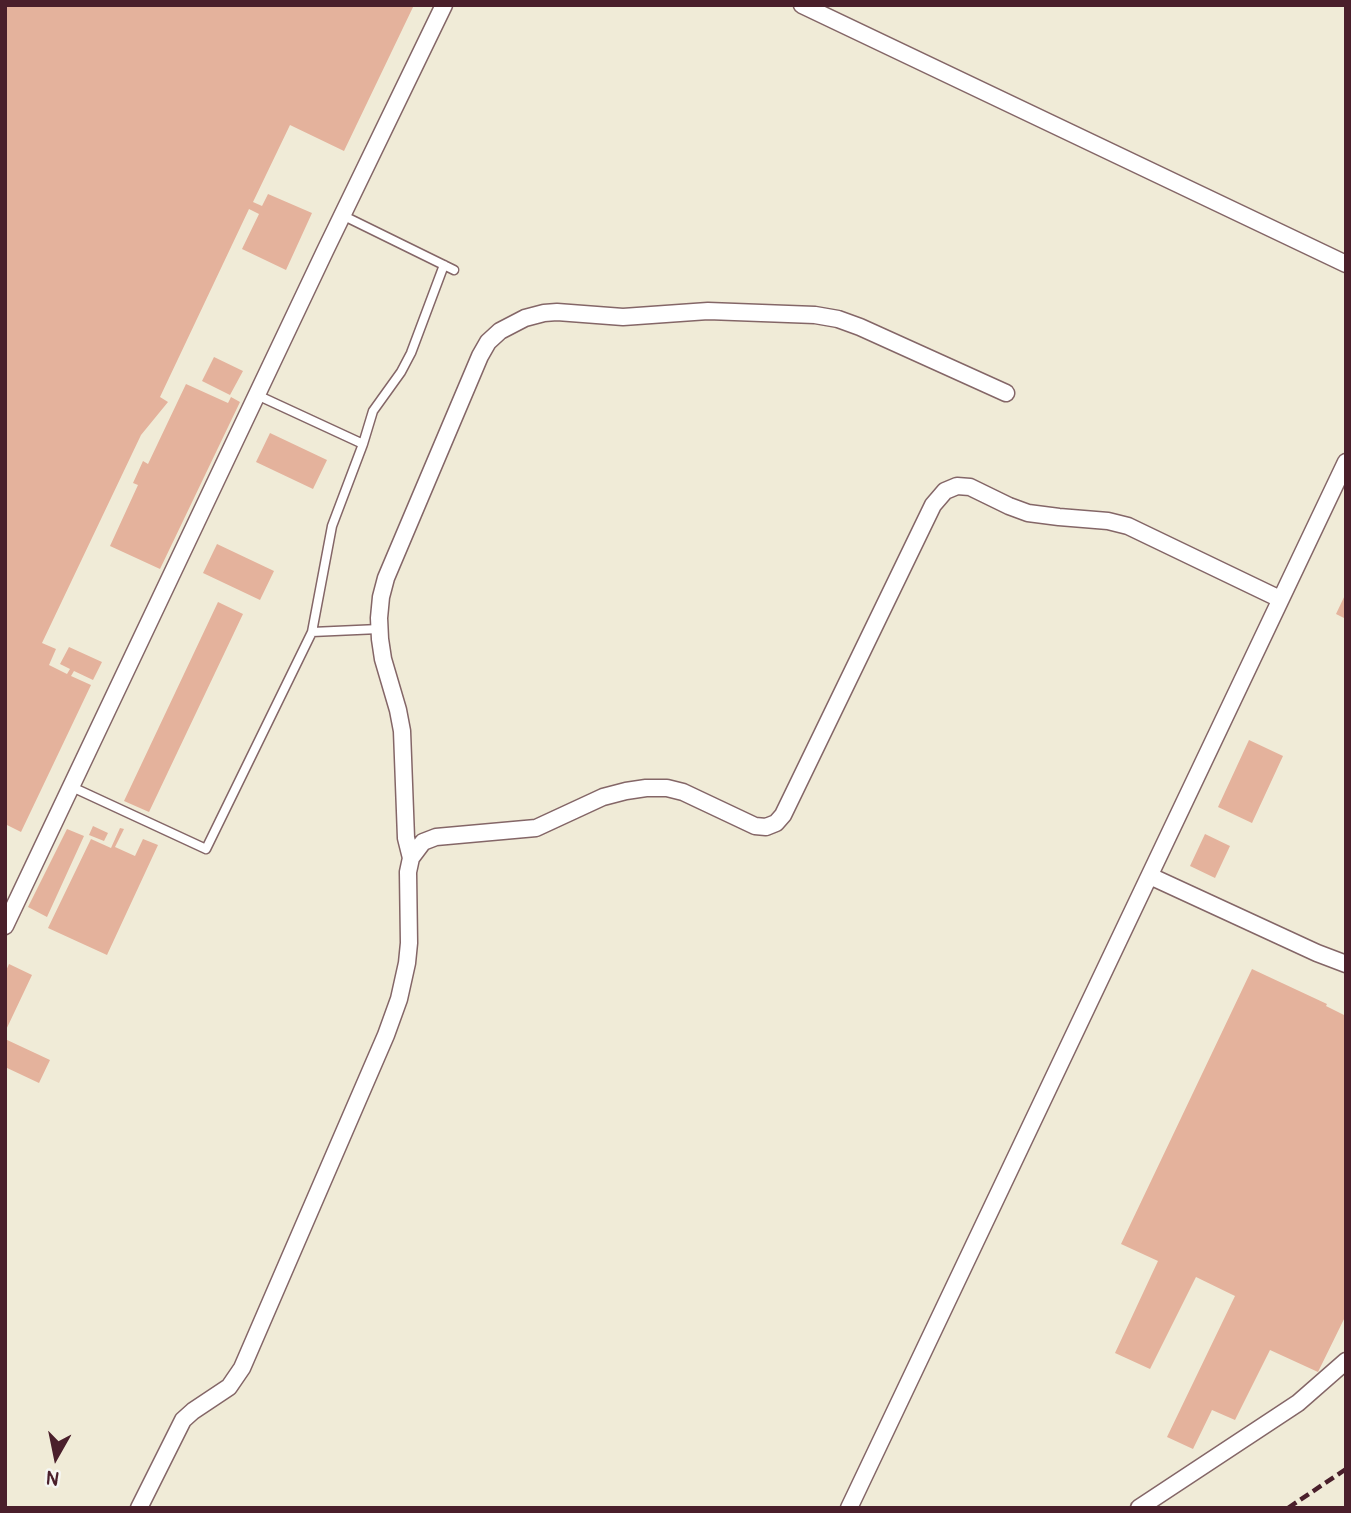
<!DOCTYPE html>
<html>
<head>
<meta charset="utf-8">
<style>
  body { margin:0 }
  #map { position:relative; width:1351px; height:1513px; overflow:hidden; background:#f0ebd7; font-family:Pangolin,sans-serif }
  canvas { display:block }
  .frame { position:absolute; inset:0; border:7px solid #4a1f2b; pointer-events:none }
  .north { position:absolute; left:21px; top:1422px; width:70px; height:70px; -webkit-text-stroke:5px #f6f6f2; paint-order:stroke; rotate:189deg; font-size:19px; font-weight:700; line-height:28px; text-align:center; color:#4a1f2b }
  .north::after { content:''; display:block; margin:auto; width:24px; height:32px; background:#4a1f2b; clip-path:polygon(50% 0,100% 100%,50% 72%,0 100%) }
</style>
</head>
<body>
<div id="map">
<canvas width="1351" height="1513"></canvas>
<div class="frame"></div>
<div class="north">N</div>
</div>
<script>
const ctx = document.querySelector('canvas').getContext('2d');
ctx.lineJoin = 'round';
function fill(path, color) {
  ctx.fillStyle = color;
  ctx.fill(path, 'evenodd');
}
function poly(rows) {
  const path = new Path2D();
  for (const r of rows) {
    path.moveTo(r[0], r[1]);
    for (let i = 2; i < r.length; i += 2) path.lineTo(r[i], r[i + 1]);
  }
  return path;
}
function stroke(path, color, width, dash) {
  ctx.strokeStyle = color;
  ctx.lineWidth = width;
  ctx.lineCap = dash ? 'butt' : 'round';
  ctx.setLineDash(dash || []);
  ctx.stroke(path);
}
fill(poly([
  [5,5,414,5,344,151,290,125,253,202,262,206,268,194,312,213,286,270,242,249,259,214,249,209,160,397,168,402,141,435,42,643,56,649,49,665,67,674,70,669,60,664,69,647,102,662,93,680,74,671,71,676,91,685,21,832,5,824],
  [214,357,243,371,230,395,202,381],
  [186,384,228,403,231,397,240,402,160,569,110,546,138,485,133,483,143,461,148,464],
  [270,433,327,460,313,489,256,462],
  [217,544,274,571,260,600,203,573],
  [1346,593,1346,619,1336,614],
  [218,602,243,614,149,812,124,801],
  [1249,740,1283,756,1252,823,1218,807],
  [93,826,108,833,104,841,89,835],
  [120,828,124,829,115,847,135,856,143,839,158,845,107,955,48,928,91,839,111,848],
  [67,829,84,836,47,917,28,907],
  [1205,834,1230,846,1215,878,1190,866],
  [9,964,32,975,5,1032,5,973],
  [1252,969,1327,1004,1326,1006,1346,1016,1346,1315,1318,1372,1270,1350,1235,1420,1212,1410,1193,1449,1167,1437,1235,1296,1196,1277,1150,1369,1115,1353,1158,1261,1121,1244],
  [5,1039,50,1060,39,1083,5,1067]
]), '#e4b29c');
const lane = poly([
  [342,215,454,270],
  [257,395,363,444,332,526,312,632],
  [363,444,373,411,401,372,411,353,444,265],
  [72,787,206,849,312,632,379,629]
]);
const street = poly([
  [802,5,1346,264],
  [411,858,406,838,402,731,398,710,383,659,380,639,379,618,381,597,386,578,480,356,488,342,500,331,525,318,544,313,557,312,623,317,708,311,815,315,838,319,860,327,1006,393],
  [1150,876,1317,953,1346,964],
  [5,926,325,251,444,5],
  [139,1508,183,1420,193,1411,229,1387,242,1368,386,1035,399,999,407,963,409,943,408,872,411,858,423,842,436,837,536,828,603,797,626,791,646,788,667,788,683,792,755,826,766,827,776,823,783,815,933,505,945,491,957,486,970,487,1009,506,1028,513,1059,517,1108,521,1128,526,1280,599],
  [849,1508,1346,462],
  [1139,1508,1298,1403,1346,1361]
]);
stroke(lane, '#846667', 11);
stroke(street, '#846667', 19);
stroke(lane, '#fff', 8);
stroke(street, '#fff', 16);
stroke(poly([
  [1288,1508,1346,1469]
]), '#4a1f2b', 4.5, [10, 5]);
</script>
</body>
</html>
